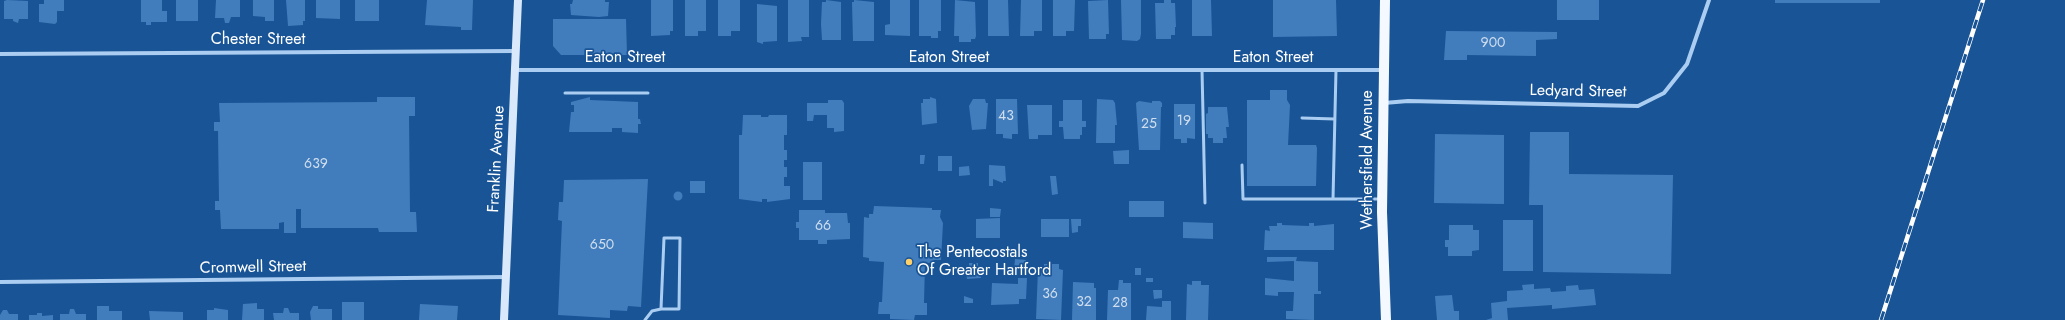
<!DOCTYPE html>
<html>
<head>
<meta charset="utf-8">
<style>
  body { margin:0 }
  canvas { display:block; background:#185496 }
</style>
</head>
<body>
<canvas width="2065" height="320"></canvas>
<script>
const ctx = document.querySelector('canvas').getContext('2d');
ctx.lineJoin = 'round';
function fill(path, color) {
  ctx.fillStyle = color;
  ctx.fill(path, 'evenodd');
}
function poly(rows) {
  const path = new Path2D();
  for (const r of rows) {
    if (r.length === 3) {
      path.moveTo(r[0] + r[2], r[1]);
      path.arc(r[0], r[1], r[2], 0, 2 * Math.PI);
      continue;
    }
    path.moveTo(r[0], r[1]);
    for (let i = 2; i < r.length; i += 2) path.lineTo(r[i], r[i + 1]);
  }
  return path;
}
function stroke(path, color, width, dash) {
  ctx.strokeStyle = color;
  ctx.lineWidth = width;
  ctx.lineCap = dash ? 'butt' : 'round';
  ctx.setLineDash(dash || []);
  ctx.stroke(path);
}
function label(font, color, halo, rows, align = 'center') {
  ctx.font = font + ' Jost,sans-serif';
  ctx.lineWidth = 3.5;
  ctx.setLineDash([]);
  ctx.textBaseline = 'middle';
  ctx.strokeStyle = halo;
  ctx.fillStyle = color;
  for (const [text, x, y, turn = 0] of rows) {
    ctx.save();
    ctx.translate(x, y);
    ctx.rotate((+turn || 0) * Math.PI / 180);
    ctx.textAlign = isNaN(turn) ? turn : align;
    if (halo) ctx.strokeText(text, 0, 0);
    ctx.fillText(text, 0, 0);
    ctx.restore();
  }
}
fill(poly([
  [7,0,28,1,28,19,19,19,18,23,13,21,13,19,4,19,4,1],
  [44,0,64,0,64,11,57,11,57,22,55,24,39,22,39,4,44,4],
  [141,0,162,0,162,11,167,11,167,22,151,22,151,25,146,25,146,22,141,22],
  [176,0,198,0,198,21,176,21],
  [216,0,240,0,240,17,231,17,229,23,225,23,224,18,215,18],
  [253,0,274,0,274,21,265,21,265,17,253,16],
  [286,0,305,0,305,21,303,21,303,25,288,26],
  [316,0,340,0,340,19,316,18],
  [355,0,379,0,379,21,355,21],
  [427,0,473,0,472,30,461,30,461,27,425,25],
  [573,0,605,0,605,2,609,2,608,16,599,17,571,15,570,4,572,4],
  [651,0,673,0,673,31,670,31,670,35,651,36],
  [685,0,706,0,706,31,698,31,698,36,685,36],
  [718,0,740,0,740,31,731,31,731,36,718,36],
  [788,0,809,0,809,37,801,37,802,41,788,42],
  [826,0,841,2,841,40,822,40,821,24,822,2,826,2],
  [854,0,874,2,874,41,853,41,852,2,854,2],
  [890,0,910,0,910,36,885,35,885,25,890,24],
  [919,0,941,0,941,31,938,31,938,38,931,38,931,36,919,36],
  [955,0,975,2,976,36,975,39,971,39,971,42,959,42,959,36,954,36],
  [988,0,1008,0,1009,36,988,36],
  [1021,0,1042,0,1042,31,1034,31,1034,36,1020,36],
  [1053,0,1075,0,1074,31,1066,31,1066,36,1053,36],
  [1108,0,1109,34,1106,34,1106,39,1089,39,1088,1],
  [1121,0,1141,0,1141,34,1140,39,1137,41,1122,40],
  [1164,0,1171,0,1171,3,1175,3,1176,27,1175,27,1175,35,1171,35,1171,39,1156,39,1155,3,1164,3],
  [1192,0,1211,0,1212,36,1192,36],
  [1273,0,1336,0,1337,36,1273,37],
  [1557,0,1599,0,1599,20,1557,20],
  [1775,0,1880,0,1880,3,1775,3],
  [757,4,777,6,777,41,763,42,763,44,757,42],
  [553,19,626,19,627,55,561,55,553,46],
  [1446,31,1557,32,1557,39,1536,40,1536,56,1467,55,1467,60,1444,60],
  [1270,90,1287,90,1287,100,1290,105,1288,145,1316,145,1317,148,1316,186,1247,186,1247,100,1270,100],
  [377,97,415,97,415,116,409,116,410,212,416,212,417,232,379,232,378,228,301,228,301,209,296,209,296,233,284,233,284,222,279,223,279,229,221,229,220,210,215,210,215,201,219,201,218,131,214,131,214,122,220,122,219,103,377,102],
  [590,97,590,100,638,102,638,119,640,119,641,124,638,124,638,133,622,132,622,128,612,128,612,132,569,132,571,112,574,112,574,105,571,105,571,102],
  [930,97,936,99,937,123,922,125,921,103,923,103,923,99,930,99],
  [973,99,985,99,986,103,988,103,986,129,972,130,969,106],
  [996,99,1017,99,1018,134,1012,134,1012,139,1003,138,1003,134,996,134],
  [1097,99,1113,100,1115,103,1117,125,1115,125,1115,143,1096,143],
  [828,100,842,100,844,103,844,131,834,132,834,128,827,128,827,115,814,115,813,121,807,121,807,103,828,103],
  [1063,100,1082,100,1082,121,1086,121,1086,127,1082,127,1082,135,1080,135,1080,139,1064,139,1063,127,1059,127,1059,121,1063,121],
  [1139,101,1152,103,1152,101,1160,101,1162,103,1162,107,1161,107,1160,150,1139,150,1136,103],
  [1174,104,1195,104,1195,139,1187,138,1187,143,1181,143,1181,139,1174,139],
  [1027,105,1052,105,1052,135,1038,135,1038,139,1029,139],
  [1208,107,1227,107,1229,127,1226,127,1227,138,1223,138,1223,143,1213,143,1213,138,1208,138,1208,134,1206,134,1206,114,1208,113],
  [743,115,761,115,761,117,768,117,769,115,787,115,787,135,784,135,784,150,787,150,787,160,784,160,784,167,787,167,787,177,784,177,784,186,790,186,790,199,767,202,767,199,762,199,762,202,739,199,739,135,742,135],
  [1530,132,1569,132,1569,174,1673,175,1671,274,1543,272,1543,205,1529,205],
  [1435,134,1504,135,1504,204,1434,203],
  [1129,150,1129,164,1114,164,1113,151],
  [920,155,925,155,924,164,920,164],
  [938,156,952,156,952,171,938,171],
  [803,162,822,162,822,200,803,200],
  [989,165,1005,166,1006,181,1003,181,1003,183,993,179,993,186,989,186],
  [969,166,970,175,959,176,959,167],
  [1050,176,1056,176,1058,194,1052,195],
  [648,179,641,307,628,306,627,311,610,310,610,318,558,315,562,221,558,220,559,202,563,202,564,180],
  [690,181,705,181,705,193,690,193],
  [678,196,4.5],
  [1129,201,1164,201,1164,217,1129,217],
  [874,206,932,208,932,210,941,210,940,217,943,223,941,260,934,260,933,263,925,263,924,303,927,303,927,315,915,315,914,320,890,319,890,314,878,314,879,302,882,302,884,262,869,261,869,258,863,257,864,217,869,218,869,214,873,214],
  [990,208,1001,209,1000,217,990,217],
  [799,210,825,210,825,213,847,213,848,223,850,223,850,239,827,240,827,244,818,244,818,240,799,240,799,228,796,228,796,222,799,222],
  [1000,218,1000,238,976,238,976,219],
  [1041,219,1069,219,1069,237,1041,237],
  [1071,219,1081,219,1081,226,1078,226,1078,232,1072,233],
  [1503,220,1533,220,1533,271,1503,271],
  [1183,222,1213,223,1213,239,1183,238],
  [1277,223,1282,223,1282,225,1309,226,1309,223,1314,223,1314,226,1334,224,1334,250,1264,250,1265,230,1270,231,1269,226,1277,226],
  [1449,225,1473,225,1473,230,1479,230,1479,250,1472,251,1472,256,1448,256,1448,247,1445,247,1445,240,1449,240],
  [1267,257,1297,257,1296,261,1318,262,1318,291,1321,291,1321,294,1314,294,1314,320,1286,319,1286,311,1293,311,1294,292,1278,292,1278,296,1265,295,1265,278,1294,281,1294,261,1267,262],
  [1015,259,1026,260,1026,270,1014,270],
  [969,263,978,263,978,270,969,270],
  [1044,264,1059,264,1059,269,1063,270,1061,320,1036,319,1038,269,1044,269],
  [1135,268,1141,268,1141,275,1135,275],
  [966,271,980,271,981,278,967,279],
  [1018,278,1027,278,1026,299,1019,299,1019,304,991,305,992,283,1018,284],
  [1146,278,1153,278,1153,282,1146,282],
  [1119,280,1123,280,1123,283,1131,283,1131,320,1107,320,1108,290,1118,290],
  [1192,281,1201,281,1201,285,1209,285,1208,320,1186,320,1187,284,1192,285],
  [1073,282,1094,283,1094,288,1096,288,1096,320,1072,320],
  [1534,284,1534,289,1550,288,1551,292,1566,291,1566,286,1578,285,1579,290,1594,289,1596,305,1552,309,1552,305,1507,308,1508,320,1486,320,1492,318,1491,303,1507,301,1507,291,1523,290,1522,285],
  [1153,290,1162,290,1162,298,1154,299],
  [1452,295,1454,311,1459,311,1459,320,1437,320,1435,296],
  [964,296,973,299,973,303,964,303],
  [1162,301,1171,301,1171,320,1146,320,1147,306,1162,307],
  [342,302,364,302,364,320,342,320],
  [257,303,257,309,264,309,264,320,242,320,243,304],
  [420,304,458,306,457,320,419,320],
  [97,306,109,306,109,311,122,311,122,320,97,320],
  [313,306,318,306,318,309,332,309,332,320,311,320,310,312],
  [214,308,228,310,228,320,207,320,207,310,214,310],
  [284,308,288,308,290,313,299,313,299,320,274,320,273,313,283,313],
  [70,309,74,309,76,314,86,314,86,320,60,320,60,314,69,314],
  [3,310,7,310,9,314,18,314,18,320,0,320,0,315],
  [149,311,183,312,183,320,150,320],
  [37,313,42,313,42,316,53,315,53,320,29,320,29,315,37,315]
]), '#417dbd');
stroke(poly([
  [1202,70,1205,203],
  [565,93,648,93],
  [1302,118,1335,119],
  [1242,165,1243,199,1381,199],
  [1333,199,1336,70],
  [645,320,652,311,661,309,679,309,680,238,664,238,661,309]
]), '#abcdf1', 3);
stroke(poly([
  [0,54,515,51],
  [515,70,1383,70],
  [1384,103,1408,101,1638,106,1664,93,1687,64,1709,0],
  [0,282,506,277]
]), '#abcdf1', 4);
stroke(poly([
  [504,320,518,0]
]), '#d9e9fb', 8);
stroke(poly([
  [1385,0,1382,212,1386,320]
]), '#f4f9ff', 10);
const rail = poly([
  [1881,320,1983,0]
]);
stroke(rail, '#fff', 4.5);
stroke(rail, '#185496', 3, [9]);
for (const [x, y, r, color] of [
  [909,262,4,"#ffcf6a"]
]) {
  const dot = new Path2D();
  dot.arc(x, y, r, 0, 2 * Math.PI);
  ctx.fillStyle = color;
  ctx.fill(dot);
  stroke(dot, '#185496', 1.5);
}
label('14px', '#d0deee', null, [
  ["900",1493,44],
  ["43",1006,117],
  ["19",1184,122],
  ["25",1149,125],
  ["639",316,165],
  ["66",823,227],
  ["650",602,246],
  ["36",1050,295],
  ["32",1084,303],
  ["28",1120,304]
]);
label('16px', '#fff', '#185496', [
  ["Chester Street",258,40],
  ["Eaton Street",625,58],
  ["Eaton Street",949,58],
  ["Eaton Street",1273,58],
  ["Ledyard Street",1578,92,1],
  ["Franklin Avenue",497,159,-87],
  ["Wethersfield Avenue",1368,160,-90],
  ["Cromwell Street",253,268,-1]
]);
label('16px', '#fff', '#185496', [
  ["The Pentecostals",917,253],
  ["Of Greater Hartford",917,271]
], 'left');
</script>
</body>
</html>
